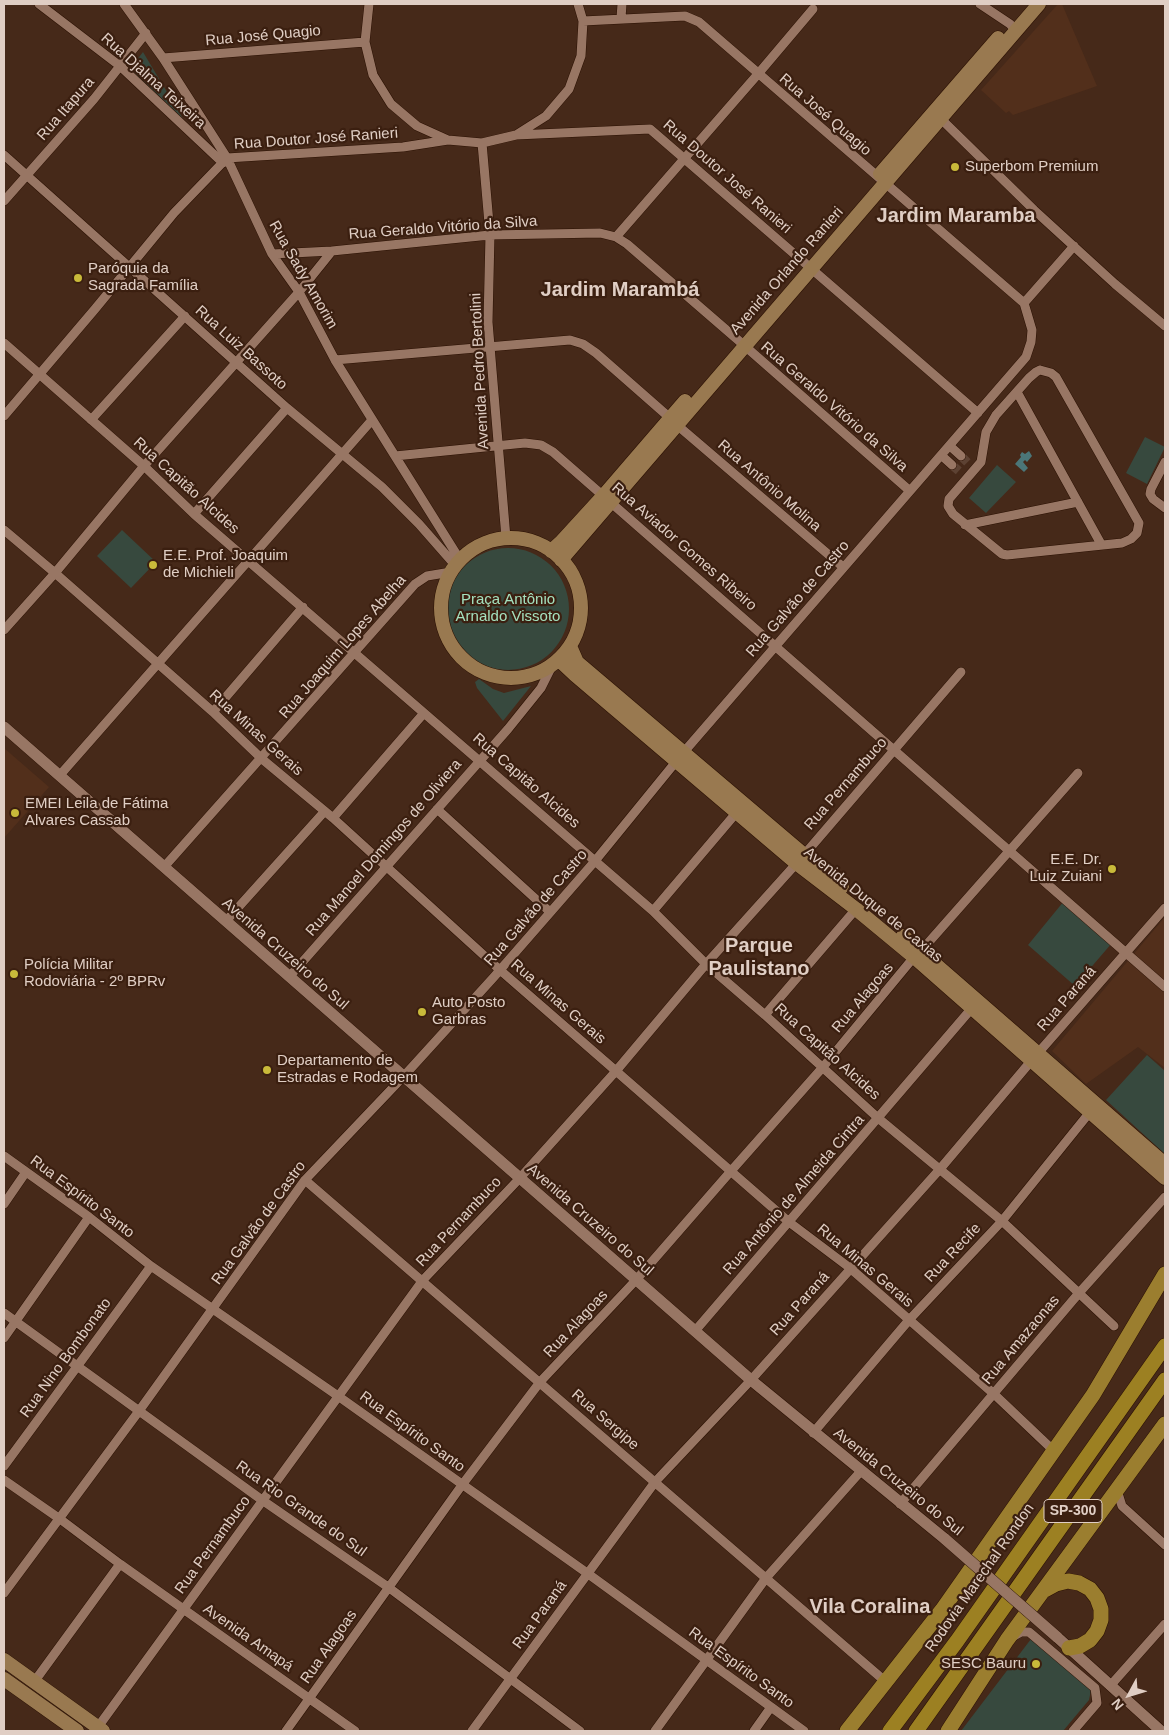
<!DOCTYPE html>
<html>
<head>
<meta charset="utf-8">
<style>
  body { margin:0 }
  #map { position:relative; width:1169px; height:1735px; overflow:hidden; background:#462919; font-family:Arial,sans-serif }
  canvas { display:block }
  .frame { position:absolute; inset:0; border:5px solid #e0cec4; pointer-events:none }
  .north { position:absolute; left:1104px; top:1670px; width:50px; height:50px; -webkit-text-stroke:4px #3b1f10; paint-order:stroke; rotate:231deg; font-size:14px; font-weight:700; line-height:20px; text-align:center; color:#e0cec4 }
  .north::after { content:''; display:block; margin:auto; width:18px; height:22px; background:#e0cec4; clip-path:polygon(50% 0,100% 100%,50% 72%,0 100%) }
</style>
</head>
<body>
<div id="map">
<canvas width="1169" height="1735"></canvas>
<div class="frame"></div>
<div class="north">N</div>
</div>
<script>
const ctx = document.querySelector('canvas').getContext('2d');
ctx.lineJoin = 'round';
function fill(path, color) {
  ctx.fillStyle = color;
  ctx.fill(path, 'evenodd');
}
function poly(rows) {
  const path = new Path2D();
  for (const r of rows) {
    if (r.length === 3) {
      path.moveTo(r[0] + r[2], r[1]);
      path.arc(r[0], r[1], r[2], 0, 2 * Math.PI);
      continue;
    }
    path.moveTo(r[0], r[1]);
    for (let i = 2; i < r.length; i += 2) path.lineTo(r[i], r[i + 1]);
  }
  return path;
}
function stroke(path, color, width, dash) {
  ctx.strokeStyle = color;
  ctx.lineWidth = width;
  ctx.lineCap = dash ? 'butt' : 'round';
  ctx.setLineDash(dash || []);
  ctx.stroke(path);
}
function label(font, color, halo, rows, align = 'center') {
  ctx.font = font + ' Arial,sans-serif';
  ctx.lineWidth = 4.5;
  ctx.setLineDash([]);
  ctx.textBaseline = 'middle';
  ctx.strokeStyle = halo;
  ctx.fillStyle = color;
  for (const [text, x, y, turn = 0] of rows) {
    ctx.save();
    ctx.translate(x, y);
    ctx.rotate((+turn || 0) * Math.PI / 180);
    ctx.textAlign = isNaN(turn) ? turn : align;
    if (halo) ctx.strokeText(text, 0, 0);
    ctx.fillText(text, 0, 0);
    ctx.restore();
  }
}
fill(poly([
  [1058,4,1062,4,1097,86,1013,115,1009,111,1006,113,981,90],
  [4,748,49,787,4,838],
  [1165,917,1165,1068,1138,1047,1086,1084,1052,1051]
]), '#522f1b');
fill(poly([
  [143,52,194,137,126,74],
  [1145,437,1165,447,1147,484,1126,473],
  [997,465,1016,482,986,513,969,498],
  [122,530,156,562,131,588,97,556],
  [508,609,61],
  [479,679,493,689,504,693,531,686,503,721,477,688,475,682],
  [1064,901,1112,943,1075,986,1028,945],
  [1147,1055,1165,1071,1165,1154,1106,1100],
  [1031,1639,1091,1690,1089,1700,1063,1731,961,1731]
]), '#37493e');
fill(poly([
  [1029,451,1032,456,1027,462,1025,460,1023,462,1028,468,1024,472,1015,464,1021,457,1020,455,1022,452,1025,454]
]), '#4b7678');
stroke(poly([
  [961,456,968,463],
  [952,465,960,472]
]), '#5d4233', 9, [9, 4.5]);
const minor = poly([
  [39,4,120,66,223,163],
  [124,4,163,58,227,158,272,254,299,292,335,360,460,560],
  [369,4,365,42,373,75,391,104,417,126,448,140,482,143,516,135,546,116,569,89,581,56,583,21,578,4],
  [980,4,1010,24,1016,31],
  [621,18,622,4],
  [583,21,685,16,699,22,1024,303],
  [163,58,365,42],
  [938,116,1034,210,1115,284,1165,326],
  [516,135,650,129,978,413],
  [482,143,490,235,488,322,506,538],
  [4,155,287,408,382,487,419,524,455,565],
  [4,201,94,99,146,33],
  [616,237,758,74,813,9],
  [272,254,332,251,490,235,600,233,616,237,627,244,738,340,910,491],
  [1024,303,1074,246],
  [4,343,144,466,194,514,595,861,653,911,706,964,765,1015,878,1118,1002,1221,1114,1326],
  [335,360,570,340,583,344,596,353,670,418],
  [1040,370,1051,373,1056,377,1139,523,1137,533,1131,539,1122,543,1007,555,1002,554,953,514,948,506,949,499,981,462,986,432,996,415,1029,378,1036,372,1040,370],
  [1017,392,1101,544],
  [4,416,95,309,174,213,227,158,403,147,448,140],
  [91,420,185,316],
  [677,425,843,567],
  [950,446,961,456],
  [941,455,952,465],
  [395,456,525,443,541,445,553,452,1165,987],
  [1165,462,1151,489,1150,494,1153,499,1165,508],
  [194,514,287,408],
  [965,525,1078,502],
  [4,530,55,573,213,712,262,759,333,818,500,970,616,1071,789,1222,850,1268,994,1394,1054,1451],
  [4,630,55,573,144,466,299,292,332,251],
  [213,712,303,607],
  [60,775,372,420],
  [437,809,550,912],
  [333,818,424,713],
  [164,867,415,584,427,576,451,572],
  [653,911,737,812],
  [226,921,324,812],
  [921,951,1078,773],
  [290,976,508,729,541,688,552,666],
  [765,1015,856,909],
  [4,1156,89,1217,151,1266,338,1396,587,1573,804,1731],
  [305,1180,886,1682],
  [4,1204,26,1172],
  [4,1313,262,1500,388,1587,580,1731],
  [695,1331,972,1008],
  [4,1338,89,1217],
  [813,1433,909,1320,1002,1221,1090,1112],
  [4,1466,151,1266],
  [4,1480,60,1519,120,1564,355,1731],
  [1117,1490,1122,1506,1165,1545],
  [900,1504,1079,1293,1165,1197],
  [4,1593,139,1411,305,1180,403,1077,493,978,595,861,683,753,1026,357,1031,342,1032,330,1024,303],
  [1012,1637,1021,1632,1029,1632,1095,1688,1097,1703,1073,1731],
  [34,1682,120,1564],
  [1110,1686,1165,1624],
  [95,1731,423,1280,519,1179,616,1071,706,964,804,855,961,672],
  [286,1731,462,1485,540,1382,636,1280,731,1171,823,1067,914,957],
  [472,1731,655,1482,751,1380,940,1169,1032,1060,1165,908],
  [655,1731,766,1578,861,1471],
  [754,1731,771,1707]
]);
const tertiary = poly([
  [4,727,751,1380,945,1539],
  [1057,1637,1161,1731]
]);
const secondary = poly([
  [880,174,998,38],
  [511,608,70],
  [551,551,561,542,604,495,685,401],
  [561,560,1039,4],
  [570,646,577,662,842,887],
  [559,660,575,675,796,863,856,909,914,957,1165,1178],
  [903,936,1165,1164],
  [4,1660,103,1731],
  [4,1679,77,1731]
]);
const trunk = poly([
  [1045,1590,1056,1584,1068,1581,1079,1583,1090,1589,1097,1598,1101,1609,1101,1620,1097,1631,1090,1640,1080,1646,1069,1648],
  [847,1731,942,1610,1093,1395,1165,1274],
  [948,1731,1007,1640,1165,1424]
]);
const motorway = poly([
  [890,1731,957,1641,1165,1346],
  [916,1731,1165,1380]
]);
stroke(minor, '#2b1103', 10);
stroke(tertiary, '#2b1103', 12);
stroke(secondary, '#2b1103', 15);
stroke(trunk, '#2b1103', 16);
stroke(motorway, '#2b1103', 16);
stroke(minor, '#987664', 9);
stroke(tertiary, '#987664', 11);
stroke(secondary, '#997950', 14);
stroke(trunk, '#9b7e2f', 15);
stroke(motorway, '#9c8022', 15);
const tertiaryBridge = poly([
  [945,1539,1057,1637]
]);
stroke(tertiaryBridge, '#2b1103', 12, []);
stroke(tertiaryBridge, '#987664', 11);
for (const [x, y, r, color] of [
  [955,167,5,"#c9ba3a"],
  [78,278,5,"#c9ba3a"],
  [153,565,5,"#c9ba3a"],
  [15,813,5,"#c9ba3a"],
  [1112,869,5,"#c9ba3a"],
  [14,974,5,"#c9ba3a"],
  [422,1012,5,"#c9ba3a"],
  [267,1070,5,"#c9ba3a"],
  [1036,1664,5,"#c9ba3a"]
]) {
  const dot = new Path2D();
  dot.arc(x, y, r, 0, 2 * Math.PI);
  ctx.fillStyle = color;
  ctx.fill(dot);
  stroke(dot, '#3b1f10', 2);
}
for (const [x, y, w] of [
  [1073,1511,58]
]) {
  const box = new Path2D();
  box.roundRect(x - w / 2, y - 11.5, w, 23, 4);
  ctx.fillStyle = '#3b1f10';
  ctx.fill(box);
  stroke(box, '#e0cec4', 1);
}
label('bold 14px', '#e0cec4', null, [
  ["SP-300",1073,1511]
]);
label('15px', '#e0cec4', '#3b1f10', [
  ["Rua José Quagio",263,36,-5],
  ["Rua Djalma Teixeira",153,81,42],
  ["Rua Itapura",66,109,-49],
  ["Rua José Quagio",825,115,41],
  ["Rua Doutor José Ranieri",316,139,-4],
  ["Rua Doutor José Ranieri",727,177,41],
  ["Rua Geraldo Vitório da Silva",443,228,-4],
  ["Avenida Orlando Ranieri",787,271,-49],
  ["Rua Sady Amorim",303,275,60],
  ["Rua Luiz Bassoto",241,348,42],
  ["Avenida Pedro Bertolini",480,371,-93],
  ["Rua Geraldo Vitório da Silva",834,407,41],
  ["Rua Capitão Alcides",186,486,42],
  ["Rua Antônio Molina",769,486,41],
  ["Rua Aviador Gomes Ribeiro",684,547,41],
  ["Rua Galvão de Castro",798,599,-49],
  ["Rua Joaquim Lopes Abelha",343,647,-49],
  ["Rua Minas Gerais",256,733,42],
  ["Rua Capitão Alcides",526,781,41],
  ["Rua Pernambuco",846,784,-49],
  ["Rua Manoel Domingos de Oliviera",384,848,-49],
  ["Avenida Duque de Caxias",873,905,39],
  ["Rua Galvão de Castro",536,908,-49],
  ["Avenida Cruzeiro do Sul",285,954,41],
  ["Rua Alagoas",863,998,-50],
  ["Rua Paraná",1067,999,-49],
  ["Rua Minas Gerais",558,1002,41],
  ["Rua Capitão Alcides",827,1052,42],
  ["Rua Antônio de Almeida Cintra",794,1195,-49],
  ["Rua Espírito Santo",82,1197,37],
  ["Avenida Cruzeiro do Sul",590,1220,41],
  ["Rua Pernambuco",459,1222,-47],
  ["Rua Galvão de Castro",259,1223,-54],
  ["Rua Recife",953,1253,-47],
  ["Rua Minas Gerais",865,1266,40],
  ["Rua Paraná",800,1304,-48],
  ["Rua Alagoas",576,1324,-47],
  ["Rua Amazaonas",1021,1340,-50],
  ["Rua Nino Bombonato",66,1358,-54],
  ["Rua Sergipe",605,1420,41],
  ["Rua Espírito Santo",412,1432,36],
  ["Avenida Cruzeiro do Sul",898,1482,39],
  ["Rua Rio Grande do Sul",301,1509,35],
  ["Rua Pernambuco",213,1545,-54],
  ["Rodovia Marechal Rondon",980,1578,-55],
  ["Rua Paraná",540,1615,-54],
  ["Avenida Amapá",248,1638,35],
  ["Rua Alagoas",329,1647,-55],
  ["Rua Espírito Santo",741,1668,36]
]);
label('15px', '#e0cec4', '#3b1f10', [
  ["Superbom Premium",965,167],
  ["Paróquia da",88,269],
  ["Sagrada Família",88,286],
  ["E.E. Prof. Joaquim",163,556],
  ["de Michieli",163,573],
  ["EMEI Leila de Fátima",25,804],
  ["Alvares Cassab",25,821],
  ["E.E. Dr.",1102,860,"right"],
  ["Luiz Zuiani",1102,877,"right"],
  ["Polícia Militar",24,965],
  ["Rodoviária - 2º BPRv",24,982],
  ["Auto Posto",432,1003],
  ["Garbras",432,1020],
  ["Departamento de",277,1061],
  ["Estradas e Rodagem",277,1078],
  ["SESC Bauru",1026,1664,"right"]
], 'left');
label('15px', '#a4e0be', '#3b1f10', [
  ["Praça Antônio",508,600],
  ["Arnaldo Vissoto",508,617]
]);
label('bold 20px', '#e0cec4', '#3b1f10', [
  ["Jardim Maramba",956,216],
  ["Jardim Marambá",620,290],
  ["Parque",759,946],
  ["Paulistano",759,969],
  ["Vila Coralina",870,1607]
]);
</script>
</body>
</html>
